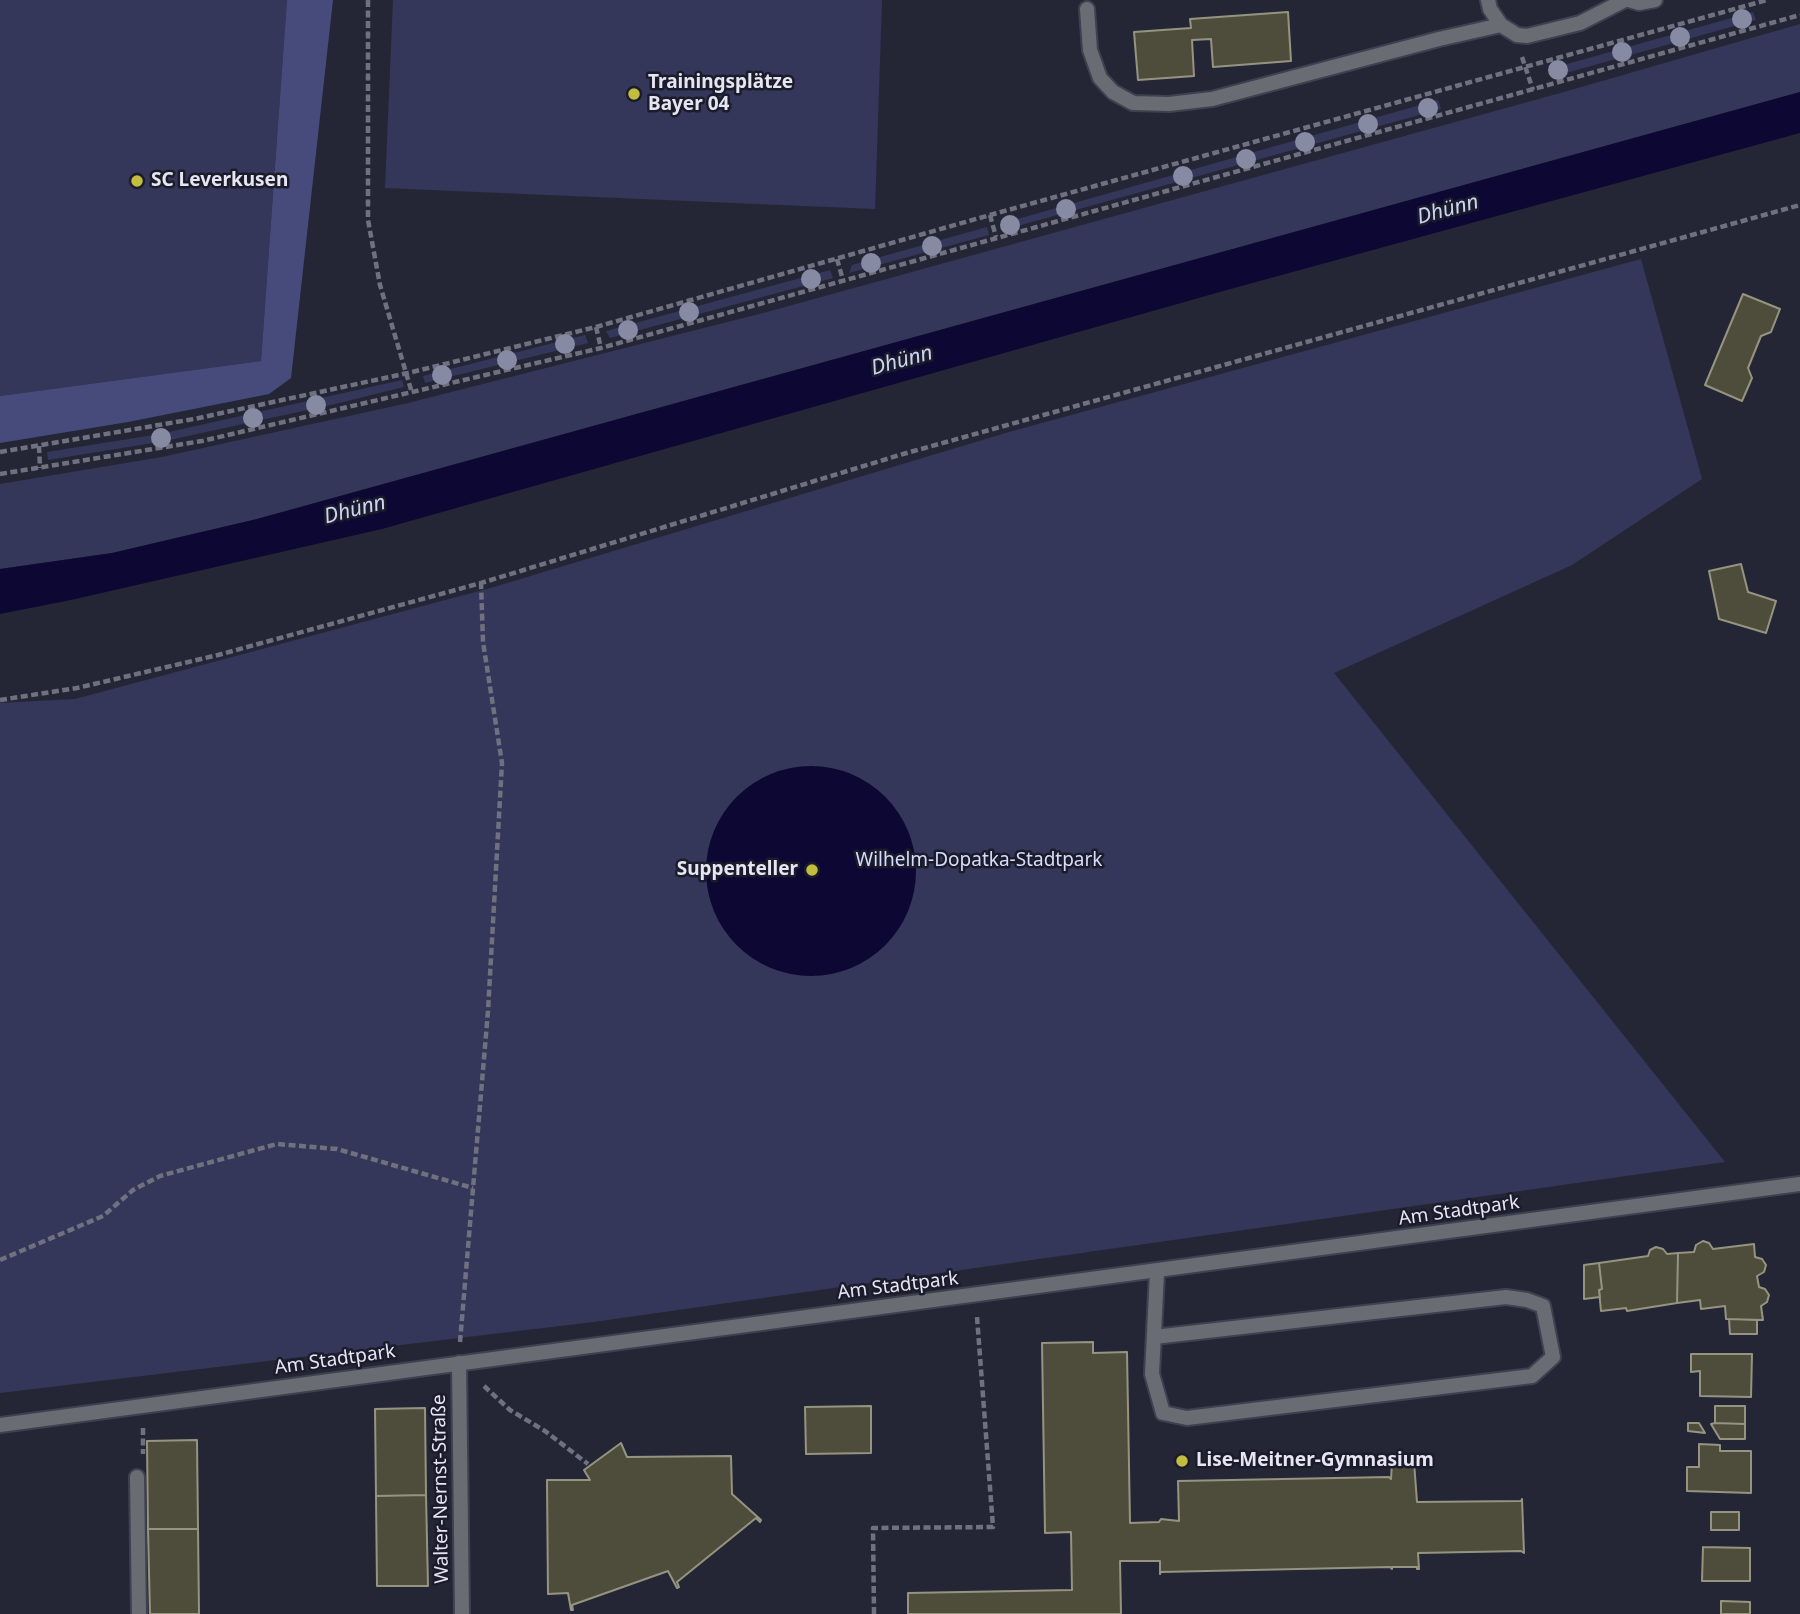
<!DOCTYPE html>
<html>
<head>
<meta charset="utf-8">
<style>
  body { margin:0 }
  canvas { display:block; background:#242636 }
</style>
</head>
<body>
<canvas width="1800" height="1614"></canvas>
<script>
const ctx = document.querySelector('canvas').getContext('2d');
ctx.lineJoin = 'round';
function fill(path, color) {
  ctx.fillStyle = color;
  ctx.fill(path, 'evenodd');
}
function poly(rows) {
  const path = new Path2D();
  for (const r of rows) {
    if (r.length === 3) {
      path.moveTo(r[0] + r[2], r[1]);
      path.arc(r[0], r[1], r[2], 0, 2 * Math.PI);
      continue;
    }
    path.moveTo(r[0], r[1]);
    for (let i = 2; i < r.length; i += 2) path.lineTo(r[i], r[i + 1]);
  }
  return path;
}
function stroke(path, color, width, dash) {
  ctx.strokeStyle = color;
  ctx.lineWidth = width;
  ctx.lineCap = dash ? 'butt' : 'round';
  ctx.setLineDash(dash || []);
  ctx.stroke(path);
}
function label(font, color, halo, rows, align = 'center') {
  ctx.font = font + ' "Noto Sans",sans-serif';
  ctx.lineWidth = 5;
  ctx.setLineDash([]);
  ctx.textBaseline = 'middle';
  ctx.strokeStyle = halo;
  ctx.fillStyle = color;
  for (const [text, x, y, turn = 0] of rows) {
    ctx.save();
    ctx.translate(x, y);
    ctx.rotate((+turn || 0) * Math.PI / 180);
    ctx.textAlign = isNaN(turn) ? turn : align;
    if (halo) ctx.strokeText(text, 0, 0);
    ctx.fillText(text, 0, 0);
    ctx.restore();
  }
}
fill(poly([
  [0,0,287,0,261,361,0,396],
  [393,0,882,0,875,209,385,188],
  [1753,12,1756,20,1555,76,1553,68],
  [1800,24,1800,92,257,519,112,553,0,569,0,484,162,457,408,403,767,312,1564,92],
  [1438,100,1441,109,1003,230,1000,224],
  [987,227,989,235,849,273,852,265],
  [1641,259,1702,479,1572,565,1334,673,1725,1162,593,1322,0,1393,0,703,75,699,494,587,1009,432],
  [830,270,833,278,610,338,606,331],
  [585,335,588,343,425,383,423,376],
  [402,380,404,387,335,404,165,441,48,460,47,452,160,434]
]), '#343759');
fill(poly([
  [287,0,333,0,291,378,269,394,128,422,0,443,0,396,261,361]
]), '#474b7c');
fill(poly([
  [1800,92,1800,133,1227,290,382,529,71,600,0,614,0,569,112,553,257,519],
  [811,871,105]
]), '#0d0833');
const building = poly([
  [1288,12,1291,61,1213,67,1211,39,1192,40,1194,76,1138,80,1134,32,1191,28,1190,19,1288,12],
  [1743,294,1780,309,1771,332,1761,336,1748,368,1752,378,1742,401,1705,385,1743,294],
  [1741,564,1748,592,1776,601,1766,633,1719,619,1709,571,1741,564],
  [1703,1241,1709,1243,1713,1249,1754,1244,1755,1257,1762,1259,1766,1265,1764,1272,1757,1276,1759,1287,1765,1289,1769,1295,1767,1302,1761,1306,1763,1320,1726,1319,1725,1306,1701,1309,1700,1300,1677,1303,1678,1253,1694,1252,1696,1245,1703,1241],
  [1656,1247,1663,1249,1667,1254,1678,1253,1677,1303,1627,1311,1626,1308,1601,1311,1599,1290,1602,1289,1599,1263,1648,1256,1650,1250,1656,1247],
  [1599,1263,1602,1289,1599,1290,1600,1297,1584,1299,1584,1265,1599,1263],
  [1729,1319,1757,1320,1757,1334,1730,1334,1729,1319],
  [1093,1342,1093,1353,1127,1352,1130,1523,1159,1522,1161,1519,1179,1521,1178,1481,1389,1477,1391,1479,1392,1463,1414,1462,1417,1502,1521,1501,1522,1499,1524,1553,1521,1551,1418,1553,1419,1569,1417,1569,1417,1567,1392,1567,1392,1569,1390,1567,1161,1572,1160,1574,1160,1561,1120,1561,1121,1614,908,1614,908,1593,1072,1590,1071,1532,1045,1533,1042,1343,1093,1342],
  [1691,1354,1752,1354,1751,1397,1700,1396,1700,1371,1691,1372,1691,1354],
  [871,1406,871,1453,806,1454,805,1407,871,1406],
  [1715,1406,1745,1406,1745,1424,1715,1423,1715,1406],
  [425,1408,426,1495,376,1496,375,1409,425,1408],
  [1688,1423,1699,1423,1705,1433,1688,1431,1688,1423],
  [1715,1423,1745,1424,1745,1439,1720,1439,1711,1424,1715,1423],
  [197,1440,198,1529,148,1529,147,1441,197,1440],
  [621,1443,627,1457,731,1456,732,1494,761,1520,760,1522,756,1518,677,1582,679,1587,677,1588,668,1571,572,1605,573,1610,571,1610,568,1593,548,1594,547,1480,590,1480,584,1470,621,1443],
  [1699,1444,1720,1445,1720,1451,1751,1451,1751,1493,1687,1491,1687,1467,1699,1467,1699,1444],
  [426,1495,428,1586,377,1586,376,1496,426,1495],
  [1711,1512,1739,1512,1739,1530,1711,1530,1711,1512],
  [148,1529,198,1529,199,1614,150,1614,148,1529],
  [1703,1547,1750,1548,1750,1581,1702,1581,1703,1547],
  [1721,1601,1750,1602,1750,1614,1721,1614,1721,1601]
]);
fill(building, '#4e4d3b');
stroke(building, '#959480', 2);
const service = poly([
  [1488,0,1490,9,1501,25,1517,35,1527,36,1580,23,1625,0],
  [1629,0,1639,3,1655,0],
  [1087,9,1090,50,1100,78,1113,92,1133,103,1169,104,1212,99,1439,39,1501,25],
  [1154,1337,1506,1297,1527,1300,1543,1306,1553,1357,1532,1376,1187,1418,1163,1413,1152,1374,1157,1272]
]);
const minor = poly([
  [459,1363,462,1614],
  [0,1425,1800,1184],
  [137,1477,139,1614]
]);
stroke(service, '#3f4150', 18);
stroke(minor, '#3f4150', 18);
stroke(poly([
  [368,0,368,220,380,285,412,393],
  [1522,57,1533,90],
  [990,215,996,237],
  [837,259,843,280],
  [596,327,601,348],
  [39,446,40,468],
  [0,452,194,419,408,373,596,327,990,215,1767,0],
  [0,474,202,441,601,348,1800,15],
  [0,700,77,688,218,655,481,583,903,454,1800,205],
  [0,1260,103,1216,133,1190,160,1176,277,1144,337,1149,473,1188],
  [460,1342,488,1011,502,763,483,642,481,583],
  [484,1386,510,1410,545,1431,588,1464],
  [143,1428,143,1454],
  [874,1614,873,1528,993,1527,977,1317]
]), '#6f717f', 4.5, [7, 3.5]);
stroke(service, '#6a6c74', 14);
stroke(minor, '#6a6c74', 14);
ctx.fillStyle = '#868aa3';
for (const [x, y] of [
  [1742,19],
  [1680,37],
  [1622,52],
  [1558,70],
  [1428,108],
  [1368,124],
  [1305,142],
  [1246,159],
  [1183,176],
  [1066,209],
  [1010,225],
  [932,246],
  [871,263],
  [811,279],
  [689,312],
  [628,330],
  [565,344],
  [507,360],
  [442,375],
  [316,405],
  [253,418],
  [161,438]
]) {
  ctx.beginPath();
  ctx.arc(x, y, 10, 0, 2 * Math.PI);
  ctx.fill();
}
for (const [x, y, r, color] of [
  [634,94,7,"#c3bd3f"],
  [137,181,7,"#c3bd3f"],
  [812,870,7,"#c3bd3f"],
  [1182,1461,7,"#c3bd3f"]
]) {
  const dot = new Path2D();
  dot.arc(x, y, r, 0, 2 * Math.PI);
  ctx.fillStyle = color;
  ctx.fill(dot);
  stroke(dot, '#1b1c2b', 2.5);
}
label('bold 19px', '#e5e6f1', '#1b1c2b', [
  ["Trainingsplätze",648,83],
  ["Bayer 04",648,105],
  ["SC Leverkusen",151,181],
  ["Suppenteller",798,870,"right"],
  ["Lise-Meitner-Gymnasium",1196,1461]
], 'left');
label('19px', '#d7dbfc', '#1b1c2b', [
  ["Wilhelm-Dopatka-Stadtpark",979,861]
]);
label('19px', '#e5e6f1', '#1b1c2b', [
  ["Am Stadtpark",1459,1211,-8],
  ["Am Stadtpark",898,1286,-7],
  ["Am Stadtpark",335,1360,-8],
  ["Walter-Nernst-Straße",441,1489,-91]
]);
label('italic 21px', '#cfd3f3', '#1b1c2b', [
  ["Dhünn",1448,210,-15],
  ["Dhünn",902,361,-15],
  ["Dhünn",355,510,-14]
]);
</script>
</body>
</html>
